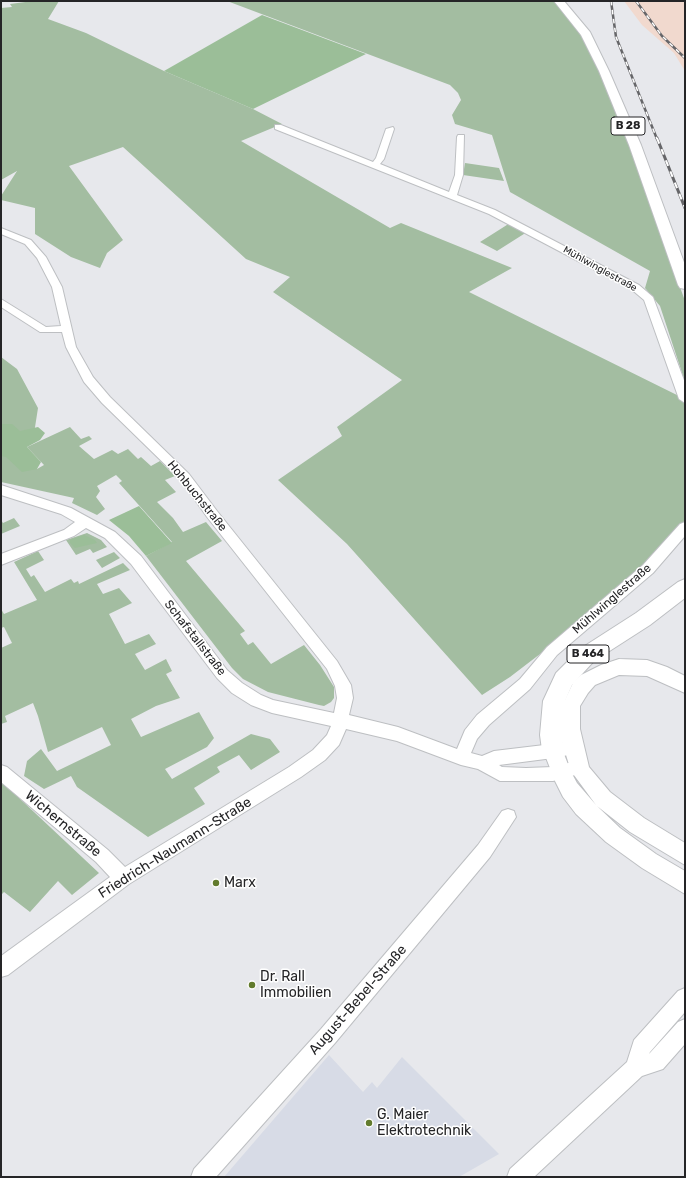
<!DOCTYPE html>
<html>
<head>
<meta charset="utf-8">
<style>
  body { margin:0 }
  #map { position:relative; width:686px; height:1178px; overflow:hidden; background:#e7e8ec; font-family:Rubik,sans-serif }
  canvas { display:block }
  .frame { position:absolute; inset:0; border:2px solid #252527; pointer-events:none }
</style>
</head>
<body>
<div id="map">
<canvas width="686" height="1178"></canvas>
<div class="frame"></div>
</div>
<script>
const ctx = document.querySelector('canvas').getContext('2d');
ctx.lineJoin = 'round';
function fill(path, color) {
  ctx.fillStyle = color;
  ctx.fill(path, 'evenodd');
}
function poly(rows) {
  const path = new Path2D();
  for (const r of rows) {
    path.moveTo(r[0], r[1]);
    for (let i = 2; i < r.length; i += 2) path.lineTo(r[i], r[i + 1]);
  }
  return path;
}
function stroke(path, color, width, dash) {
  ctx.strokeStyle = color;
  ctx.lineWidth = width;
  ctx.lineCap = dash ? 'butt' : 'round';
  ctx.setLineDash(dash || []);
  ctx.stroke(path);
}
function label(font, color, halo, rows, align = 'center') {
  ctx.font = font + ' Rubik,sans-serif';
  ctx.lineWidth = 3;
  ctx.setLineDash([]);
  ctx.textBaseline = 'middle';
  ctx.strokeStyle = halo;
  ctx.fillStyle = color;
  for (const [text, x, y, turn = 0] of rows) {
    ctx.save();
    ctx.translate(x, y);
    ctx.rotate((+turn || 0) * Math.PI / 180);
    ctx.textAlign = isNaN(turn) ? turn : align;
    if (halo) ctx.strokeText(text, 0, 0);
    ctx.fillText(text, 0, 0);
    ctx.restore();
  }
}
fill(poly([
  [329,1055,363,1092,372,1082,377,1088,402,1057,499,1154,459,1177,224,1177]
]), '#d7dbe6');
fill(poly([
  [624,1,685,1,685,71,674,53,642,25]
]), '#f1d9ce');
fill(poly([
  [33,1,59,1,48,19,86,33,164,71,253,109,282,124,241,141,390,228,401,223,512,268,469,292,685,399,685,525,646,568,540,654,510,677,482,695,347,544,278,480,342,436,337,427,402,380,273,292,290,277,246,259,123,147,69,166,123,240,107,253,100,268,71,257,35,234,35,208,1,200,1,196,17,171,1,180,1,8,12,7,10,4],
  [227,1,554,1,575,25,594,57,629,145,685,301,685,382,660,306,645,288,650,271,510,192,492,135,455,124,452,115,461,100,458,93,450,85],
  [465,163,499,168,504,181,463,175],
  [510,223,527,232,497,251,480,242],
  [1,357,17,369,38,408,33,440,14,450,37,469,44,465,27,447,70,427,81,439,89,436,92,439,79,446,94,459,112,450,118,454,128,449,138,459,141,457,151,466,160,461,175,476,165,480,176,492,157,502,173,518,183,532,206,522,222,541,186,561,245,631,240,634,248,645,253,642,271,664,304,645,320,665,334,687,334,698,331,702,324,706,319,705,268,692,243,679,232,668,146,556,172,542,119,483,122,481,116,475,97,486,100,491,96,497,105,509,97,515,72,503,74,498,1,482],
  [14,518,20,526,1,534,1,520,3,523],
  [87,533,101,540,107,547,93,553,90,549,76,555,66,540],
  [38,551,44,560,26,569,31,577,34,575,45,592,71,579,74,583,78,581,79,584,123,563,130,570,97,584,103,594,119,588,132,603,109,614,125,644,149,634,156,644,135,654,145,670,166,659,172,671,166,674,180,698,156,706,131,719,141,737,199,712,214,738,207,747,165,769,172,779,251,734,270,739,280,752,251,770,239,755,217,767,220,772,194,788,205,804,148,837,77,787,71,776,44,789,24,776,27,761,41,749,57,771,111,745,102,727,48,752,38,716,33,703,5,716,7,722,1,724,1,648,12,643,4,627,1,628,1,609,4,614,37,600,14,562],
  [114,552,120,558,102,568,96,560],
  [1,781,99,873,72,895,58,881,30,912,4,892,1,895]
]), '#a3bda1');
fill(poly([
  [262,15,366,54,253,109,164,71],
  [1,424,12,424,20,431,38,427,45,433,40,440,27,447,41,462,37,469,22,472,6,457,1,456],
  [139,506,172,543,146,556,129,536,109,520],
  [84,535,95,540,97,543,75,548,70,543,70,540]
]), '#9bbe98');
const minor = poly([
  [275,125,281,125,373,162,376,158,386,129,393,127,394,129,384,159,380,164,449,192,455,175,457,137,458,135,464,135,463,175,457,195,495,210,639,285,653,297,685,383,685,403,679,399,644,300,631,289,489,214,275,129,275,125],
  [1,228,31,240,46,257,62,287,76,347,93,377,110,397,189,474,217,511,337,661,351,685,353,698,349,715,398,727,457,749,465,730,477,715,520,679,547,647,643,565,680,524,685,522,685,536,653,573,557,655,530,689,489,725,477,739,471,753,482,756,494,751,561,743,567,745,569,750,567,755,561,757,499,765,502,767,526,768,553,767,580,760,586,762,588,767,586,772,553,781,500,781,478,769,461,765,397,741,346,729,339,745,325,760,301,777,129,884,8,975,1,977,1,956,110,877,96,862,1,782,1,765,7,767,108,850,125,867,289,767,313,750,327,735,331,726,272,713,251,705,232,693,217,678,131,564,105,538,86,528,74,536,1,565,1,554,64,530,75,522,61,514,1,495,1,485,71,508,115,532,141,556,227,670,242,683,261,695,273,700,334,713,337,698,335,686,327,669,207,517,181,480,102,403,84,382,66,347,62,332,40,332,1,307,1,299,46,327,61,326,52,287,37,258,25,244,1,234,1,228],
  [508,809,514,811,516,817,490,857,335,1043,216,1177,191,1177,194,1169,321,1029,478,845,502,811,508,809],
  [685,988,685,1012,650,1052,649,1054,678,1022,685,1019,685,1044,663,1069,642,1076,534,1177,507,1177,510,1169,627,1062,634,1040,678,991,685,988]
]);
const major = poly([
  [619,659,647,660,667,667,685,676,685,693,647,676,619,675,595,685,588,693,580,706,580,729,589,767,610,792,644,818,685,843,685,865,630,832,597,806,620,828,656,854,685,871,685,894,642,868,606,842,576,814,563,797,555,781,543,750,546,744,553,741,560,744,571,772,577,783,596,805,571,771,562,742,560,729,562,706,574,681,581,675,601,665,619,659]
]);
const highway = poly([
  [554,1,564,1,590,32,609,71,641,145,685,265,685,289,680,288,678,285,629,145,599,71,581,35,554,1],
  [685,579,685,598,650,625,594,661,572,685,565,701,562,735,564,750,561,757,553,760,545,757,542,750,540,735,543,701,556,673,580,649,636,613,678,582,685,579]
]);
stroke(minor, '#bdbfc2', 2);
stroke(major, '#bdbfc2', 2);
stroke(highway, '#bdbfc2', 2);
fill(minor, '#fff');
fill(major, '#fff');
fill(highway, '#fff');
const railFar1 = poly([
  [611,1,616,37,657,139],
  [636,1,662,36,685,58]
]);
const rail = poly([
  [657,138,685,208]
]);
stroke(railFar1, '#666669', 2.5);
stroke(rail, '#666669', 3);
stroke(railFar1, '#fff', 1.5, [4.5]);
stroke(rail, '#fff', 2, [6]);
for (const [x, y, r, color] of [
  [216,883,4,"#627b2d"],
  [252,985,4,"#627b2d"],
  [369,1123,4,"#627b2d"]
]) {
  const dot = new Path2D();
  dot.arc(x, y, r, 0, 2 * Math.PI);
  ctx.fillStyle = color;
  ctx.fill(dot);
  stroke(dot, '#fff', 1.5);
}
label('10px', '#252527', '#fff', [
  ["Mühlwinglestraße",600,269,29]
]);
for (const [x, y, w] of [
  [628,126,34],
  [588,654,42]
]) {
  const box = new Path2D();
  box.roundRect(x - w / 2, y - 9, w, 18, 3);
  ctx.fillStyle = '#fff';
  ctx.fill(box);
  stroke(box, '#252527', 1);
}
label('bold 11px', '#252527', null, [
  ["B 28",628,126],
  ["B 464",588,654]
]);
label('12px', '#252527', '#fff', [
  ["Hohbuchstraße",197,496,51],
  ["Mühlwinglestraße",612,599,-41],
  ["Schafstallstraße",195,638,52]
]);
label('14px', '#252527', '#fff', [
  ["Wichernstraße",63,824,40],
  ["Friedrich-Naumann-Straße",175,848,-32],
  ["August-Bebel-Straße",358,1000,-49]
]);
label('14px', '#252527', '#fff', [
  ["Marx",224,883],
  ["Dr. Rall",260,977],
  ["Immobilien",260,993],
  ["G. Maier",377,1115],
  ["Elektrotechnik",377,1131]
], 'left');
</script>
</body>
</html>
